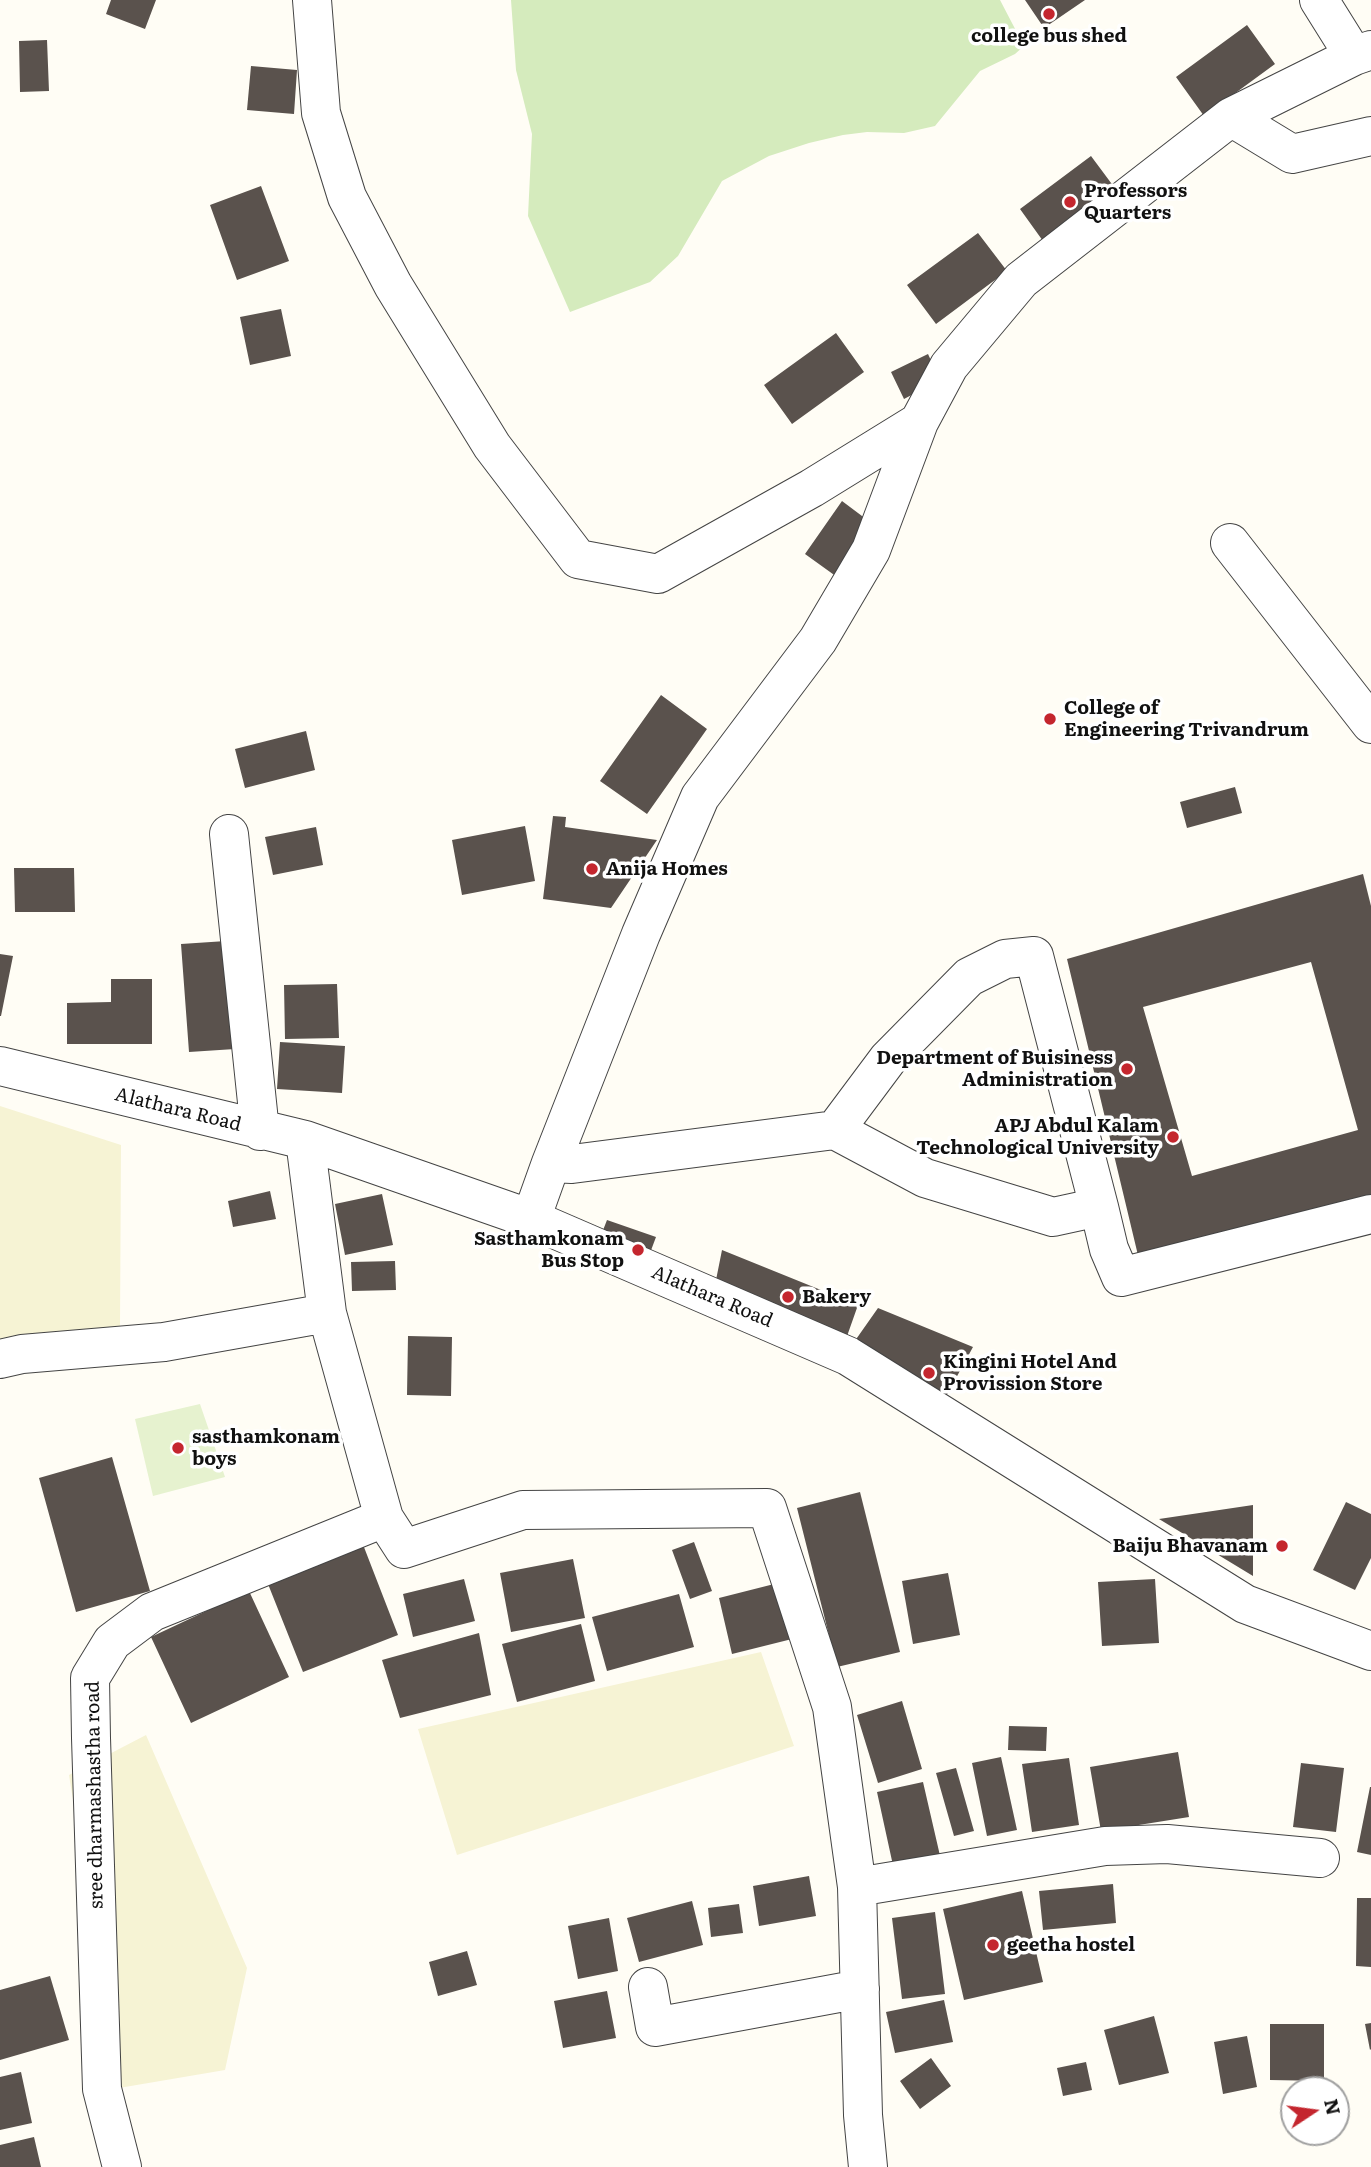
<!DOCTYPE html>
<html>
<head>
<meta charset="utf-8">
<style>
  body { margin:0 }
  #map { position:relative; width:1371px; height:2167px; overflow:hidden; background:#fffdf5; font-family:Literata,serif }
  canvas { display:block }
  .north { position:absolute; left:1280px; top:2076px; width:70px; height:70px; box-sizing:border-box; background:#fff; border:2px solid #a0a0a0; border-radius:50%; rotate:77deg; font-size:19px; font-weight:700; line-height:28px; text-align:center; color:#111 }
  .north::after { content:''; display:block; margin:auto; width:24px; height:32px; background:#c4262e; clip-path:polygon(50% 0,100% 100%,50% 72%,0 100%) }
</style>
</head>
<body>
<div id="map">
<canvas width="1371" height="2167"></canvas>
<div class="north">N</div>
</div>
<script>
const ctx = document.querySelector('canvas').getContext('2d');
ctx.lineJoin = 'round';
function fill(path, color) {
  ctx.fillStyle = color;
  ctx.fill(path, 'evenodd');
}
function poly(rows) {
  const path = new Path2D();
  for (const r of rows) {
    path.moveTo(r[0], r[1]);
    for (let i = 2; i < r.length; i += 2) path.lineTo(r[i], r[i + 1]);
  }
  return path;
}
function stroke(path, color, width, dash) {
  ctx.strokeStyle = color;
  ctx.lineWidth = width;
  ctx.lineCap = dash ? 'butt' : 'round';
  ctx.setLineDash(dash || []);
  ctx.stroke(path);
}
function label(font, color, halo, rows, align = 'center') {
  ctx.font = font + ' Literata,serif';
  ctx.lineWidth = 7;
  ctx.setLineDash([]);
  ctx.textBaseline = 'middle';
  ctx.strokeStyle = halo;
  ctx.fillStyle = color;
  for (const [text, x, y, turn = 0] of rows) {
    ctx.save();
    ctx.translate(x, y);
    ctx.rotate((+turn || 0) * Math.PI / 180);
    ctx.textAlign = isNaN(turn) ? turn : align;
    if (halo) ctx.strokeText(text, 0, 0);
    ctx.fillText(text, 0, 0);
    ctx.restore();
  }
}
fill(poly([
  [0,1106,121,1145,120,1327,0,1359],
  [761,1652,794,1746,457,1855,418,1729],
  [146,1735,247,1968,225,2070,119,2088,69,1775]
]), '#f6f3d4');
fill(poly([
  [511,0,1000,0,1024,46,1015,54,980,71,935,126,904,133,867,132,843,135,809,143,769,156,722,181,678,256,650,282,570,312,528,216,532,134,516,70]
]), '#d5ebbd');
fill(poly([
  [200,1404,225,1477,153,1496,135,1419]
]), '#e6f2cf');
fill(poly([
  [111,0,156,0,145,29,106,14],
  [1025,0,1085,0,1044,28],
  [1247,25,1275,64,1204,116,1176,77],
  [47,40,49,91,20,92,19,41],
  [251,66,297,70,294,114,247,110],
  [1091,156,1120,195,1048,248,1020,209],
  [261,186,289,261,237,280,210,205],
  [978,233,1007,271,936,324,907,285],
  [281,309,291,356,250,365,240,317],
  [836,333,864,372,792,424,764,385],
  [928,354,940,380,904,399,891,372],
  [842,501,874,525,837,577,805,554],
  [661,695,707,729,647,814,600,781],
  [306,731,315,770,245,788,235,749],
  [1235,787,1242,813,1187,828,1180,802],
  [553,816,566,817,565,827,657,840,611,908,543,899],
  [525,826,535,881,462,895,452,840],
  [316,827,323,865,273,875,265,837],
  [14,868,74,868,75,912,15,912],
  [1363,874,1371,906,1371,1214,1142,1272,1067,959],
  [1311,962,1358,1130,1192,1176,1143,1007],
  [226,941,235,1049,189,1052,181,944],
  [0,954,13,956,1,1016,0,1016],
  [111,979,152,979,152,1044,67,1044,67,1003,111,1002],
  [337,984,339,1038,285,1039,284,985],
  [280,1042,345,1046,342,1093,277,1089],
  [270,1191,276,1219,233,1227,228,1201],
  [382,1194,393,1245,345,1255,335,1204],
  [607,1220,656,1237,647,1261,600,1238],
  [722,1250,858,1305,846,1339,716,1280],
  [395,1261,396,1290,352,1291,351,1262],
  [878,1308,973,1347,944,1400,852,1345],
  [408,1336,452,1337,451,1396,407,1395],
  [112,1457,150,1591,76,1612,39,1478],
  [860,1492,900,1652,837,1667,797,1508],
  [1346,1502,1371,1514,1371,1558,1355,1590,1313,1570],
  [1253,1505,1253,1576,1159,1519],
  [362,1542,398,1635,303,1672,266,1579],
  [694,1542,712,1591,690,1599,672,1550],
  [573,1559,585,1618,511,1632,500,1573],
  [948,1573,960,1635,913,1644,902,1581],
  [464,1579,475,1621,413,1637,403,1594],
  [1155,1579,1159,1643,1102,1646,1098,1582],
  [786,1581,800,1637,732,1654,719,1598],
  [249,1591,289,1677,191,1723,151,1637],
  [679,1594,694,1647,607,1671,592,1617],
  [581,1624,595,1681,517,1702,502,1644],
  [479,1633,491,1695,400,1718,382,1660],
  [902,1701,922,1769,878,1783,857,1715],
  [1009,1726,1047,1727,1046,1751,1008,1750],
  [1178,1752,1189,1817,1101,1831,1090,1767],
  [1001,1757,1017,1830,987,1836,972,1763],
  [1069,1758,1079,1825,1032,1832,1022,1764],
  [1301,1763,1344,1768,1336,1832,1293,1827],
  [956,1768,974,1831,954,1836,936,1773],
  [923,1782,941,1860,894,1870,877,1792],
  [1370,1787,1371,1787,1371,1855,1357,1852],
  [809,1876,816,1916,759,1926,753,1886],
  [1113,1884,1116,1923,1043,1930,1039,1891],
  [1022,1891,1043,1982,964,2000,943,1909],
  [1357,1898,1371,1898,1371,1967,1356,1966],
  [692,1901,703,1945,639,1962,627,1918],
  [739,1904,743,1933,711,1937,708,1908],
  [935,1912,945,1994,902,1999,892,1918],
  [609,1918,618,1971,578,1979,568,1926],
  [467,1951,477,1985,438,1996,429,1962],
  [50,1976,69,2040,0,2060,0,1990],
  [607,1991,616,2038,563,2048,554,2001],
  [944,2000,953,2042,895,2053,886,2012],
  [1154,2016,1169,2073,1119,2085,1104,2030],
  [1371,2023,1371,2049,1370,2050,1365,2024],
  [1270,2024,1324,2024,1324,2081,1270,2080],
  [1247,2036,1257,2087,1223,2094,1214,2042],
  [931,2058,951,2086,920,2109,900,2081],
  [1086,2062,1092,2090,1063,2096,1057,2068],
  [21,2072,32,2123,0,2130,0,2077],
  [34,2137,41,2167,0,2167,0,2145]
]), '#5a524d');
const minor = poly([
  [312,0,321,113,347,197,393,285,492,446,578,559,658,574,812,488,919,422],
  [1319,0,1354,56],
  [1231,117,1292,154,1371,136],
  [1230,543,1371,724],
  [229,834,260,1131],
  [0,1066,305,1140,531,1219,848,1356,1245,1604,1371,1651],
  [305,1140,327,1313,384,1518,404,1549,523,1510,767,1508,832,1707,857,1887,1105,1846,1167,1844,1320,1858],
  [551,1163,572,1164,835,1130,888,1059,969,977,1005,959,1034,956,1099,1207,1053,1217,925,1178,835,1130],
  [1099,1207,1109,1249,1121,1277,1371,1214],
  [531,1219,551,1163,641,934,700,797,818,640,871,550,919,422,949,366,1021,280,1231,117,1354,56,1371,50],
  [0,1359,22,1354,164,1342,327,1313],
  [857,1887,863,2115,868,2167],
  [648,1987,655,2027,860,1989],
  [122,2167,102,2089,91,1738,90,1678,112,1642,152,1612,384,1518]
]);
stroke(minor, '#444', 40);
stroke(minor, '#fff', 38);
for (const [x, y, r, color] of [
  [1049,14,7,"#c4262e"],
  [1070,202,7,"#c4262e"],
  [1050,719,7,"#c4262e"],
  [592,869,7,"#c4262e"],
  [1127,1069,7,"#c4262e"],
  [1173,1137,7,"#c4262e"],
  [638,1250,7,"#c4262e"],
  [788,1297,7,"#c4262e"],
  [929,1373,7,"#c4262e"],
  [178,1448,7,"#c4262e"],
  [1282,1546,7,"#c4262e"],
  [993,1945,7,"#c4262e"]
]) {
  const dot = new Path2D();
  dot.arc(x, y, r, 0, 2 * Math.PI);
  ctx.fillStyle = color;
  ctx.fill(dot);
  stroke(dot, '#fff', 2.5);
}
label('bold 19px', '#111', '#fff', [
  ["college bus shed",1049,36,"center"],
  ["Professors",1084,191],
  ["Quarters",1084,213],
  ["College of",1064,708],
  ["Engineering Trivandrum",1064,730],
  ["Anija Homes",606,869],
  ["Department of Buisiness",1113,1058,"right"],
  ["Administration",1113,1080,"right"],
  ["APJ Abdul Kalam",1159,1126,"right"],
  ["Technological University",1159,1148,"right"],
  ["Sasthamkonam",624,1239,"right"],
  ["Bus Stop",624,1261,"right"],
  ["Bakery",802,1297],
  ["Kingini Hotel And",943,1362],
  ["Provission Store",943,1384],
  ["sasthamkonam",192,1437],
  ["boys",192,1459],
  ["Baiju Bhavanam",1268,1546,"right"],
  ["geetha hostel",1007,1945]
], 'left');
label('19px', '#111', '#fff', [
  ["Alathara Road",178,1110,14],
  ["Alathara Road",712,1297,23],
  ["sree dharmashastha road",95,1795,-91]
]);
</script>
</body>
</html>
